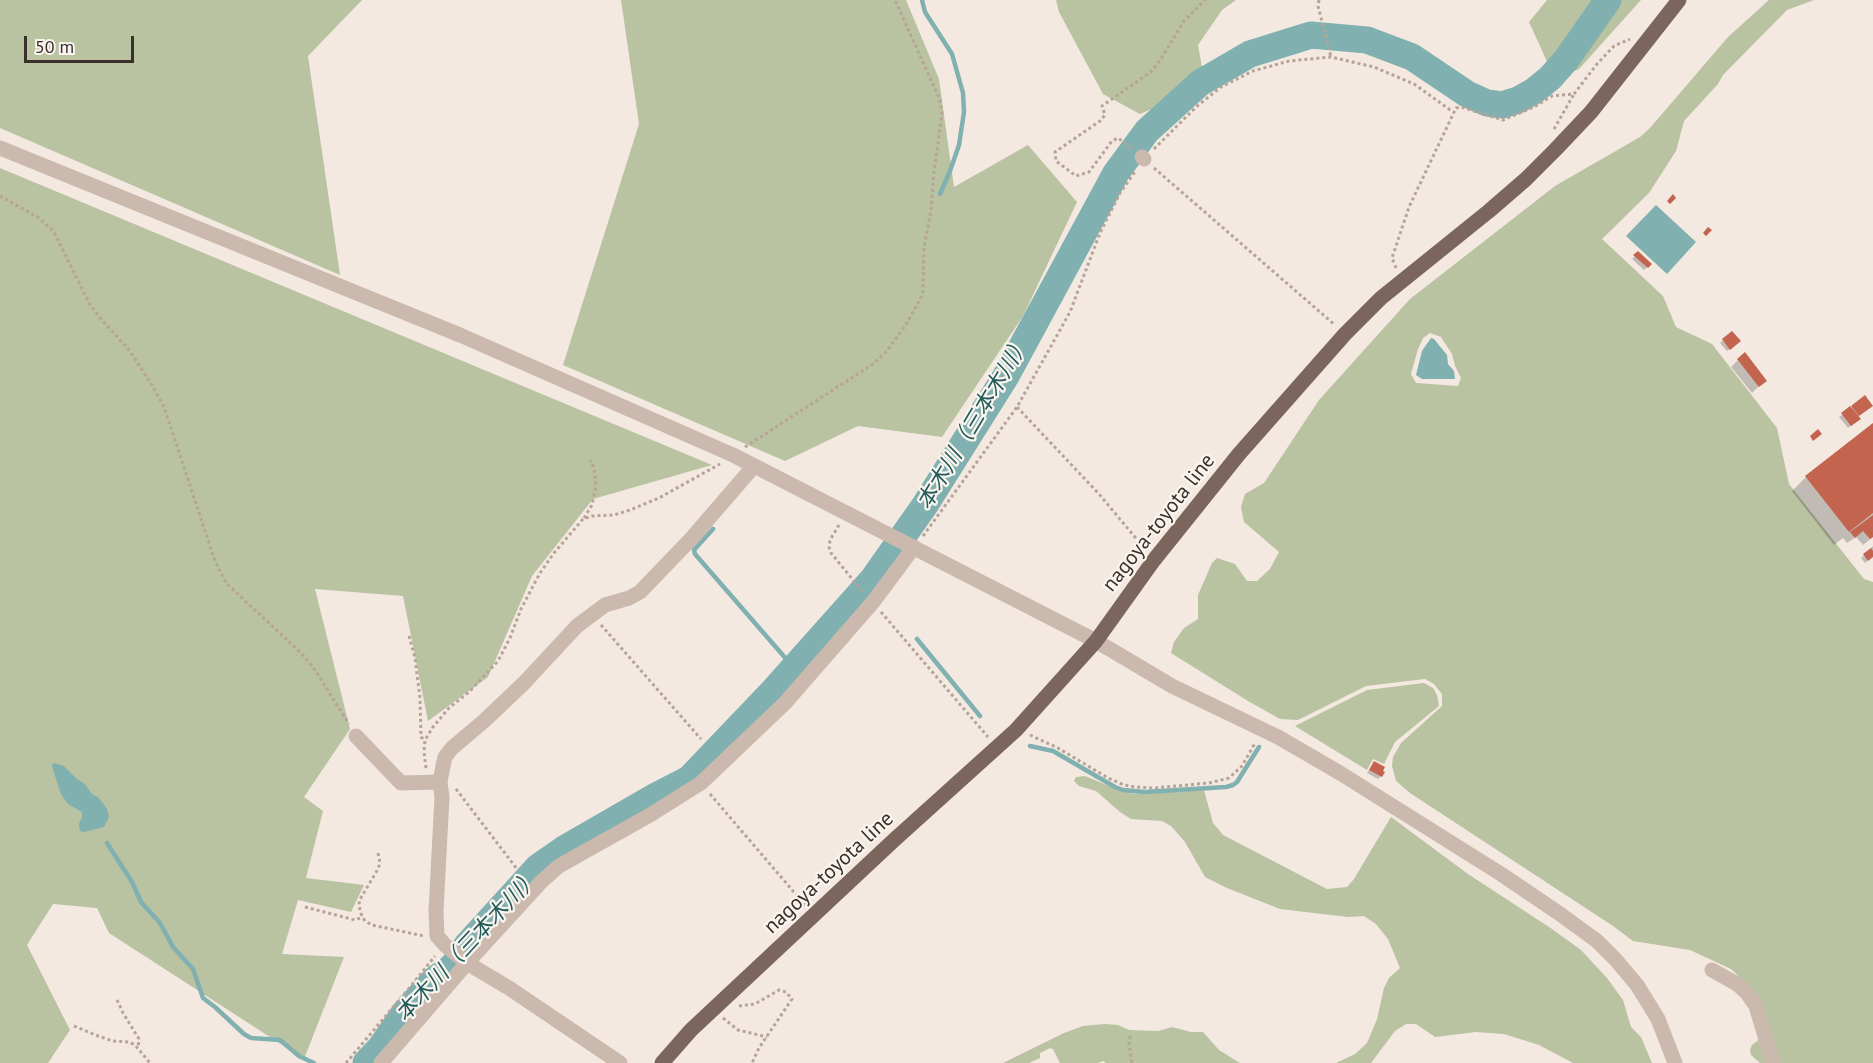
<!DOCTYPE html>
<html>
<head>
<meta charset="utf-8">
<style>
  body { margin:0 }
  #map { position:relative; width:1873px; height:1063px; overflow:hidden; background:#f3e9e1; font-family:"PT Sans",sans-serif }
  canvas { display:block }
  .scale { position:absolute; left:24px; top:36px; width:110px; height:27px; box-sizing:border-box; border:3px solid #3a2f2b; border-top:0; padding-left:8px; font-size:18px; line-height:21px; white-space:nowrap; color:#3a2f2b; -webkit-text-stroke:4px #faf4ee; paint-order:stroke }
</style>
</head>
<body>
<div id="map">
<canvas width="1873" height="1063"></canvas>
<div class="scale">50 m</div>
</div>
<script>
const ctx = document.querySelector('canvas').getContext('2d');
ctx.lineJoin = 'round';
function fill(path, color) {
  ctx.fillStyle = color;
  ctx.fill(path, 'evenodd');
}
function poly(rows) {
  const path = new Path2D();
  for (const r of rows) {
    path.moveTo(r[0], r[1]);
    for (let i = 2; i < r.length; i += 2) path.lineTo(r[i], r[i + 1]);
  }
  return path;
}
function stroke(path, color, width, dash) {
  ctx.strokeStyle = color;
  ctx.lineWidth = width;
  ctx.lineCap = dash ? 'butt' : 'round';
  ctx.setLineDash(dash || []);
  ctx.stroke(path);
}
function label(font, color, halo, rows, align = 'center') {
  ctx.font = font + ' "PT Sans","Noto Sans JP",sans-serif';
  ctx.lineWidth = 4.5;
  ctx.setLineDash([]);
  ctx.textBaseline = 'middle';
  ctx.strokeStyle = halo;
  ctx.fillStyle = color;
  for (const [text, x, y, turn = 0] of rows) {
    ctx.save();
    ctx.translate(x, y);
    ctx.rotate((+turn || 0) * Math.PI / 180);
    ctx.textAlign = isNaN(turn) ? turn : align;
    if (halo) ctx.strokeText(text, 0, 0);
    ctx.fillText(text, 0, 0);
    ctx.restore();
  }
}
fill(poly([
  [0,0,362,0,308,56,340,275,0,128],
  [621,0,906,0,939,79,954,187,1028,145,1077,202,1023,316,942,437,858,426,785,461,563,365,639,124],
  [1056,0,1236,0,1222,10,1198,45,1203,73,1163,104,1140,114,1103,94,1059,12],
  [1547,0,1641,0,1579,69,1555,79,1529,22],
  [1769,0,1814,0,1787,10,1723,75,1718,84,1684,121,1676,151,1649,193,1602,239,1663,296,1676,327,1712,344,1777,428,1789,484,1864,579,1873,582,1873,1063,1780,1063,1748,985,1731,969,1690,950,1633,941,1613,926,1410,793,1396,781,1392,766,1393,757,1401,743,1442,706,1442,694,1434,684,1425,679,1366,686,1298,720,1280,719,1248,701,1171,653,1174,642,1184,628,1198,619,1198,595,1212,563,1217,558,1235,564,1247,581,1257,581,1270,569,1279,552,1244,522,1241,507,1245,494,1264,483,1319,400,1410,299,1555,186,1640,137,1650,128,1728,37],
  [1430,333,1441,337,1452,354,1455,366,1461,378,1458,386,1416,383,1411,374,1418,349,1423,338],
  [0,168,712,465,593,499,532,576,488,677,428,721,403,596,315,589,350,729,304,797,323,811,306,878,364,885,351,912,298,900,282,954,344,957,304,1059,109,933,97,908,53,904,27,945,70,1030,48,1063,0,1063],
  [1424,683,1433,688,1437,695,1439,706,1395,742,1384,764,1373,759,1367,770,1295,726,1367,690],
  [1085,776,1121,791,1135,794,1204,790,1213,823,1223,835,1327,889,1347,887,1354,879,1391,817,1468,874,1552,929,1581,950,1607,978,1623,1000,1631,1027,1641,1037,1652,1063,1573,1063,1539,1045,1504,1034,1476,1032,1435,1037,1416,1024,1406,1024,1395,1031,1371,1063,1336,1063,1355,1054,1367,1043,1377,1019,1384,988,1389,978,1400,968,1388,939,1376,924,1364,916,1348,917,1280,909,1227,888,1205,877,1185,842,1171,826,1162,821,1131,819,1120,812,1096,791,1079,786,1074,781,1076,777],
  [1105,1024,1118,1025,1129,1030,1158,1031,1172,1027,1191,1032,1203,1032,1219,1050,1240,1063,1106,1063,1103,1061,1098,1063,1060,1063,1053,1049,1050,1048,1040,1053,1040,1058,1029,1063,1003,1063,1064,1033,1083,1026],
  [1761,1038,1770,1063,1760,1063,1751,1055,1750,1050,1752,1045]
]), '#b9c2a1');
fill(poly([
  [1656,205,1696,242,1667,274,1626,236],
  [1431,338,1434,339,1447,355,1448,364,1454,371,1455,379,1422,379,1416,375,1422,351],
  [54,763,64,766,77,779,85,784,92,794,99,798,107,809,109,817,104,827,84,832,80,831,79,824,82,817,82,812,68,804,61,794,53,770,52,765]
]), '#80b0af');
fill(poly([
  [1638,253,1650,264,1644,270,1632,259],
  [1723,340,1736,344,1727,351,1720,343],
  [1738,360,1765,380,1752,393,1731,367],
  [1865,397,1868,408,1857,417,1856,422,1848,428,1839,417],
  [1873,425,1873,537,1863,545,1856,537,1847,543,1843,538,1834,545,1792,491,1806,477],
  [1873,546,1873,556,1865,563,1861,558],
  [1372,766,1381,776,1378,779,1367,773]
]), '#0003');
stroke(poly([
  [922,0,925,12,952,54,963,93,964,112,959,145,950,171,940,194],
  [713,529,694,550,695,554,794,668],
  [917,639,980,716],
  [1030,746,1053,751,1115,787,1123,790,1144,792,1226,787,1233,785,1237,782,1259,747],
  [107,843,132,882,141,902,160,923,173,947,193,969,203,998,215,1007,244,1034,251,1038,280,1040,299,1056,314,1063]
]), '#80b0af', 4.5);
stroke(poly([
  [366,1063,381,1047,405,1012,434,980,452,967,467,945,538,867,564,849,656,796,689,779,774,690,873,579,925,505,1006,376,1116,173,1147,131,1200,83,1250,54,1311,35,1367,40,1412,57,1467,94,1487,103,1502,105,1518,100,1534,91,1550,78,1566,60,1608,0]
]), '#80b0af', 27);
fill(poly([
  [1673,194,1676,198,1670,204,1667,201],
  [1708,227,1712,230,1706,236,1703,233],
  [1638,251,1652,264,1648,268,1633,255],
  [1732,331,1741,341,1730,350,1722,339],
  [1745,352,1767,381,1759,387,1737,359],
  [1865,395,1873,406,1859,416,1851,406],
  [1850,406,1861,419,1851,426,1841,413],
  [1873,423,1873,513,1849,532,1805,476],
  [1818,429,1822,434,1813,441,1810,436],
  [1873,515,1873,537,1870,539,1863,531,1855,538,1850,532],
  [1871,548,1873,551,1873,557,1868,561,1863,554],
  [1374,761,1385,767,1383,771,1385,772,1382,777,1369,770]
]), '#c3644f');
stroke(poly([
  [1319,0,1318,6,1331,57],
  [1554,129,1574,94],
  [1131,148,1118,138,1112,141,1089,172,1076,176,1056,161,1055,152,1100,121,1105,115,1102,106,1152,71,1159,62,1184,21,1205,0],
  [1154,149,1196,107,1221,87,1253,71,1289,61,1331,57,1374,67,1414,84,1453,112],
  [1154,168,1335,325],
  [0,196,39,218,54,232,89,303,100,318,129,350,152,385,164,407,215,561,226,583,301,653,313,667,349,724],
  [1396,268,1392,258,1409,207,1456,108,1461,107,1503,120,1534,107,1552,96,1574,94,1597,64,1614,46,1630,39],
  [1017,407,1099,494,1144,548],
  [745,447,873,364,887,351,905,326,923,294,924,247,931,210,934,172,942,114,940,100,895,0],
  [584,518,592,505,596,486,594,468,590,460],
  [839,525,830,540,829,547,831,553,862,591],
  [923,536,1017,407,1070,312,1100,233,1120,193,1136,170],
  [881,612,988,737],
  [601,625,701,739],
  [409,636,415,658,420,698,421,737,425,740],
  [1030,735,1058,748,1108,778,1124,785,1136,787,1154,788,1209,783,1229,778,1242,766,1255,743],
  [426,768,424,752,425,740,433,727,449,708,469,692,498,661,510,638,521,609,540,573,554,553,583,519,592,516,614,515,630,510,659,498,720,464],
  [456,789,517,869],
  [710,794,805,905],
  [378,853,380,863,378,869,359,901,360,912,365,921,372,925,424,936],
  [305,907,355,920,363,917],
  [117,1000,123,1013,139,1039,138,1048],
  [739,1006,755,1004,779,990,786,992,792,999,759,1048,752,1063],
  [723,1018,738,1030,767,1037],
  [74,1026,98,1036,113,1041,129,1042,135,1045,150,1063],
  [1130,1036,1129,1044,1132,1063],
  [346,1063,411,986,435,956]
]), '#b7a397', 3, [3, 3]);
stroke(poly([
  [0,148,460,335,733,455,1096,641,1172,686,1278,737,1340,773,1501,874,1560,914,1597,941,1616,960,1637,985,1658,1019,1675,1063],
  [1142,157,1144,159],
  [356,736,401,783,440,782],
  [1712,970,1737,984,1747,993,1756,1006,1771,1056,1774,1063],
  [381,1063,467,963,541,882,559,866,650,815,701,783,785,703,873,602,914,547],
  [620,1063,509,988,467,963,446,946,437,936,436,911,442,797,440,782,443,766,445,757,452,748,484,721,524,683,577,626,605,605,629,598,640,592,691,539,754,466]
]), '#cbb9ad', 15);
stroke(poly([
  [662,1063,691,1030,893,841,1016,730,1096,641,1154,560,1239,454,1345,334,1381,298,1489,211,1526,179,1555,150,1591,112,1679,0]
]), '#7b655d', 15);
label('21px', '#3a2f2b', '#faf4ee', [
  ["nagoya-toyota line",1159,523,-52],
  ["nagoya-toyota line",829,873,-43]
]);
label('italic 22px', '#215b5b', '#faf4ee', [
  ["本木川（三本木川）",974,423,-59],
  ["本木川（三本木川）",468,946,-47]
]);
</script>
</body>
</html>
